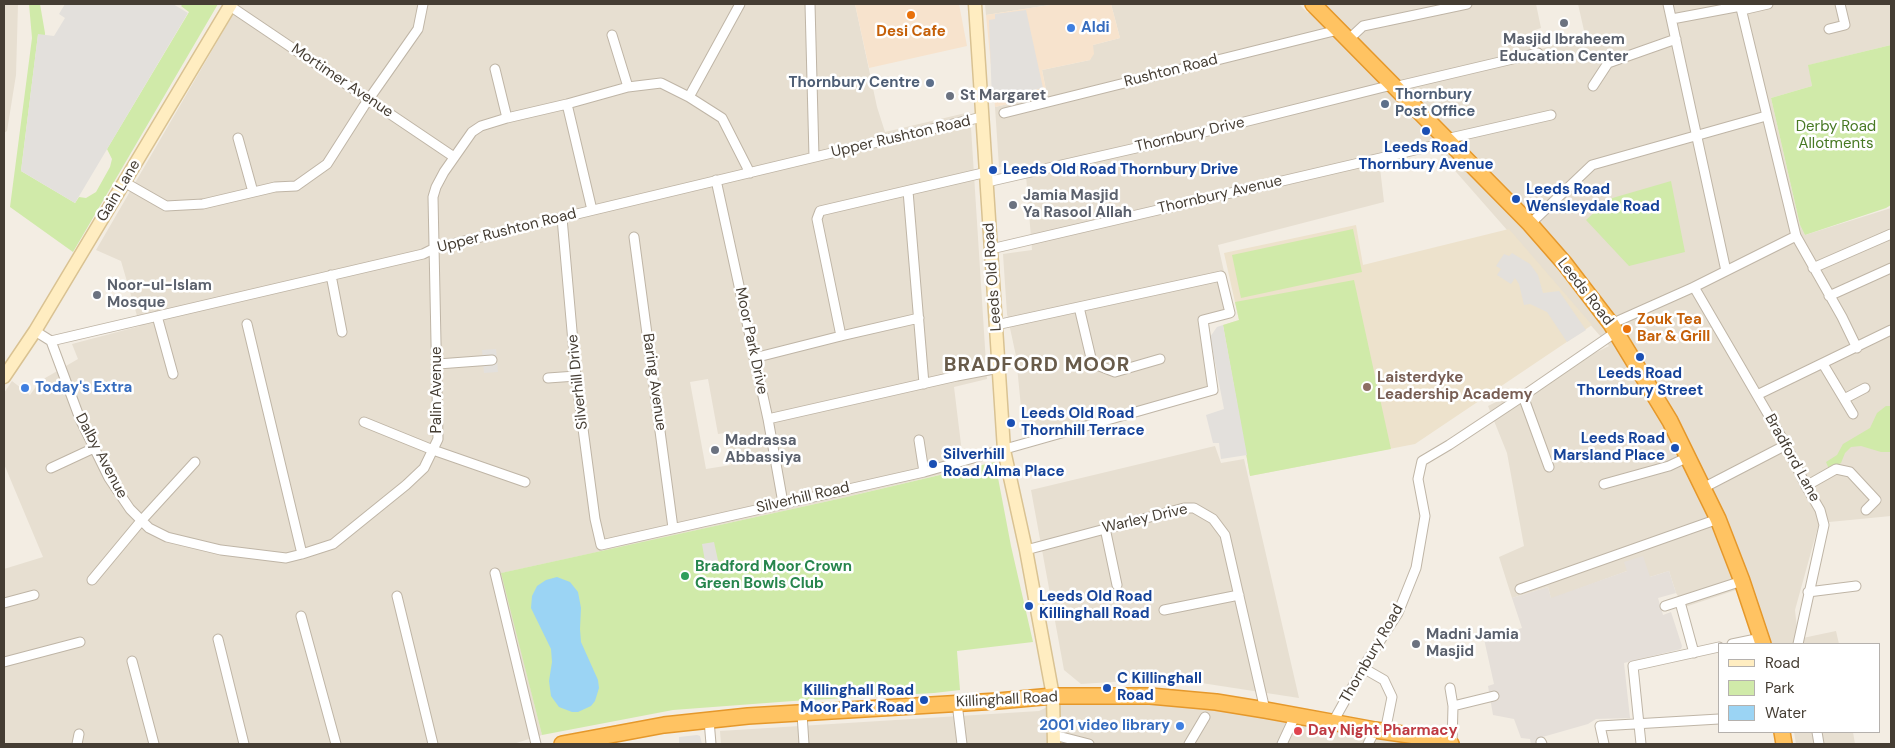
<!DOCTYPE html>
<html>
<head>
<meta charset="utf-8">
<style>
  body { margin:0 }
  #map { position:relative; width:1895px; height:748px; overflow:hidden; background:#f3ede3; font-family:"DM Sans",sans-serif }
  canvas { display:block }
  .frame { position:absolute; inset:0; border:5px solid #453d33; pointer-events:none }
  .legend { position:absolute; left:1718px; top:643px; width:162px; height:90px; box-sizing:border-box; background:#fff; border:1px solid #b5b1ad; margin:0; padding:6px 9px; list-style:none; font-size:15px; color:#453d33 }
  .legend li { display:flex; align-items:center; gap:10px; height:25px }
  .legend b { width:25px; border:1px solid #b5b1ad }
</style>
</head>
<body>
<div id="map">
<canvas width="1895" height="748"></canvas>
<div class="frame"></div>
<ul class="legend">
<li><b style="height:6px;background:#ffedc1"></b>Road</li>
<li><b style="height:14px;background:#d0eaa9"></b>Park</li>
<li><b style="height:14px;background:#9bd4f4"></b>Water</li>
</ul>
</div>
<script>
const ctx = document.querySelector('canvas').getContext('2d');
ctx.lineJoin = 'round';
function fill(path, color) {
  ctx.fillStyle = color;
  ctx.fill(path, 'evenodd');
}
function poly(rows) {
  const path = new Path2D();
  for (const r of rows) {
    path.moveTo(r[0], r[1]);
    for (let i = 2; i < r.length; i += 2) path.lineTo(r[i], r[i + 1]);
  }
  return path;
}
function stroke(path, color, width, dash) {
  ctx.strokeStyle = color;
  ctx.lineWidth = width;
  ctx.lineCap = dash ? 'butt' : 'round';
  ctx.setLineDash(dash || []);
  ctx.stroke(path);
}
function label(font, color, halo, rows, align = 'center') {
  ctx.font = font + ' "DM Sans",sans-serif';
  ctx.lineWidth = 5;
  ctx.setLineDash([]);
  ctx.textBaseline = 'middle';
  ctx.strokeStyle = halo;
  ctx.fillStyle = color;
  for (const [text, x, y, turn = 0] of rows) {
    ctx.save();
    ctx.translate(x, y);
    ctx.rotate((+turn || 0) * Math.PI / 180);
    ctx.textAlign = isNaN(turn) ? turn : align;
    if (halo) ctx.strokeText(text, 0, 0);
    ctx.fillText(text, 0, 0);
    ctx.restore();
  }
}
fill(poly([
  [4,4,18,4,16,75,7,131,4,133],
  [239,4,855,4,877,107,885,132,970,112,987,379,954,387,964,469,838,499,502,573,542,735,513,744,4,744,4,569,43,557,4,464,4,393,12,381,30,395,40,381,78,359,72,344,140,326,121,261,96,250],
  [708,379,718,434,725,433,731,465,706,469,690,382],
  [985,4,1056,4,986,15],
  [1111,4,1299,4,1308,13,1316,4,1536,4,1541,28,1532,31,1537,50,1551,46,1555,43,1585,35,1578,4,1891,4,1891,45,1809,65,1812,86,1771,98,1800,225,1805,235,1891,208,1891,516,1819,523,1795,610,1798,639,1836,631,1839,644,1771,644,1751,585,1685,607,1676,593,1669,571,1650,577,1627,571,1551,599,1548,587,1512,598,1499,557,1524,546,1507,453,1488,406,1609,346,1435,148,1380,168,1384,202,1218,245,1234,316,1200,322,1217,385,1024,438,1016,356,1007,314,1003,254,1032,250,1025,163,999,167,995,107,1047,95,1042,70,1090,60,1093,45,1120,38],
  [1215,446,1221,463,1244,459,1299,698,1195,682,1142,680,1081,684,1064,670,1031,490],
  [1150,696,1459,744,721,744,720,731,1039,711,1068,697],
  [1794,732,1853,732,1855,744,1796,744]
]), '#e7dfd1');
fill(poly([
  [855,4,959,4,967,46,869,68],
  [1056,4,1111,4,1120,38,1093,45,1094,54,1090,60,1042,70,1047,95,995,107,986,15]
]), '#f7e3cd');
fill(poly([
  [1643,556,1650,577,1669,571,1676,593,1658,598,1663,615,1671,612,1682,646,1681,649,1624,663,1630,718,1596,719,1588,724,1539,738,1537,744,1531,744,1530,739,1521,738,1514,719,1493,715,1488,686,1494,684,1484,639,1522,628,1512,598,1548,587,1551,598,1627,571,1624,562]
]), '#e5dfd9');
fill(poly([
  [1356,225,1363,265,1509,229,1592,325,1415,444,1250,476,1223,325,1239,320,1224,253]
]), '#ede2cc');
fill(poly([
  [29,4,40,4,45,33,45,35,38,35,21,171,75,203,79,197,86,198,96,192,110,167,112,159,107,149,189,12,181,6,183,4,218,4,73,252,10,207,32,38],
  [1891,45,1891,205,1886,208,1805,235,1800,225,1771,98,1812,86,1808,65],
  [1671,181,1685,252,1629,266,1586,220,1609,199],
  [1353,229,1362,272,1241,298,1232,255],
  [1354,280,1391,449,1250,476,1223,325,1239,320,1235,302],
  [1886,406,1891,406,1891,452,1881,452,1861,446,1851,447,1845,453,1841,463,1829,469,1826,462,1837,455,1843,444,1870,428,1877,413],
  [995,462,1011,546,1033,642,957,651,960,690,934,693,793,701,673,710,542,735,501,573,838,499]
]), '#d0eaa9');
fill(poly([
  [65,4,173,4,188,13,75,203,21,171,38,34,54,36,65,18,59,14],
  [1026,10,1043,88,992,100,989,20,995,19,995,14],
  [1512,253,1530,264,1538,275,1543,293,1559,291,1586,330,1567,342,1547,312,1530,304,1524,305,1519,284,1515,278,1511,284,1497,275,1501,269,1496,266,1504,254,1509,256],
  [1223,325,1247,455,1221,459,1219,443,1213,443,1206,415,1224,409,1210,337,1217,327],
  [496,349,498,372,484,373,482,350],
  [714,542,719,565,706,567,702,544],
  [697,735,700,736,702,744,679,744,679,737]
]), '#e3e0dc');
fill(poly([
  [557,577,570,582,578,592,581,608,580,629,581,642,598,680,599,688,595,701,591,706,578,712,572,712,559,707,551,696,549,681,552,662,551,649,531,608,532,596,537,586,546,580]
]), '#9bd4f4');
const street = poly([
  [810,4,814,157],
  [1668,4,1726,271],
  [1740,4,1796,236,1842,317,1857,348],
  [230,6,454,157],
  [1742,10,1768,4],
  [1672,19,1741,6],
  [1829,29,1845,25,1840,4],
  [612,35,628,87],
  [1348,40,1363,26,1467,4],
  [495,69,507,118],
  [1593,86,1608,63,1676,39],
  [1394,87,1538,53],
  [689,97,740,4],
  [567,104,592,210],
  [1004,113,1338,30],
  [238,138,253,192],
  [1446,139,1551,115],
  [716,180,768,419,783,503],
  [124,182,166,206,203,204,275,187,296,186,327,164,364,106,418,29,423,4],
  [987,182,1180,138,1392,85],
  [908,191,924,384],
  [562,218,576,376,595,519,601,545,924,472,1213,390,1203,320,1230,313,1221,276,996,325],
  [1530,224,1592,165,1766,116],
  [634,237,673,528],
  [991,249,1449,142],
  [1813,268,1891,234],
  [331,275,342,332],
  [1694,287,1786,445,1806,486,1820,510,1824,525,1798,644],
  [1829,296,1891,268],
  [1079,307,1091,358,1097,365,1115,372,1160,359],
  [157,316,173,374],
  [247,324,302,554],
  [1611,324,1694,287,1796,236],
  [35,331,51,341,423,254,435,248,982,117],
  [841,336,817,219,820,211,987,172],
  [51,341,80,419,109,478,130,509,149,528,167,537,221,550,286,558,302,554,333,544,406,485,424,468,438,439,433,197,436,187,444,172,472,132,481,126,507,118,567,104,628,87,661,83,689,97,722,118,750,173],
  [754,358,841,336,919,318],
  [438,364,492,360],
  [1823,364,1853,414],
  [548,378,576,376],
  [1757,395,1891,330],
  [1523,396,1549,467],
  [1844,399,1865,388],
  [768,419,957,376,999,368],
  [364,422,433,450,525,482],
  [919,440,924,472],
  [51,468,94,448],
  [1604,484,1669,466,1688,457],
  [1806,486,1836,469,1850,472,1876,500,1866,510],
  [1703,488,1786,445],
  [1105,528,1117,585],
  [1026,550,1184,508,1194,508,1213,519,1225,535,1265,710],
  [495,573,536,744],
  [92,580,141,521,195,462],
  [1520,589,1718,519],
  [1808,592,1856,586],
  [397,596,433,744],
  [1680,602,1694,653],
  [4,603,34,595],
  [1665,606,1742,581],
  [1164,610,1239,595],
  [301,616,336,744],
  [218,639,244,744],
  [1732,644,1761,638],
  [132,661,154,744],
  [4,662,80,642],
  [1363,668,1384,680,1392,697,1385,732],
  [1450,688,1453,706,1452,744],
  [957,703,962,744],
  [1453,706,1494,696],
  [802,714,804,744],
  [709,720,711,744],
  [1333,722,1367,661,1398,613,1416,568,1425,516,1418,479,1422,461,1449,445,1523,396,1616,332],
  [1817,732,1819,744],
  [1054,735,1089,744],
  [1541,742,1542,744],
  [77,744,79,734],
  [1189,744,1205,717],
  [1282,744,1295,716],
  [1368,744,1375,730],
  [1604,744,1600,726,1719,719],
  [1641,744,1633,666,1719,647]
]);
const secondary = poly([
  [975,4,1004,450,1026,550,1053,696,1054,744],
  [4,377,35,331,231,4]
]);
const highway = poly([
  [1313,4,1530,224,1565,264,1611,324,1670,421,1718,519,1742,581,1763,644],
  [1782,732,1784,744],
  [562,744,664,725,748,716,998,701,1053,696,1150,696,1216,702,1265,710,1375,730,1416,736,1451,744]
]);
stroke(street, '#bfb5a6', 11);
stroke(secondary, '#d9c292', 15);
stroke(highway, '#e5982b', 18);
stroke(street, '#fff', 9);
stroke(secondary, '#ffedc1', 12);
stroke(highway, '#ffc362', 15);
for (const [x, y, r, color] of [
  [911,15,5,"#e8710a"],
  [1564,23,5,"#6b7280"],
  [1071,28,5,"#3f7fe0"],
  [930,83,5,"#5c6f8a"],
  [950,96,5,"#6b7280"],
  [1385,104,5,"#5c6f8a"],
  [1426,131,5,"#1a4fb4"],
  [993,170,5,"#1a4fb4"],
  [1516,199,5,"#1a4fb4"],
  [1013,205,5,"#6b7280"],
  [97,295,5,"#6b7280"],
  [1627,329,5,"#e8710a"],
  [1640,357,5,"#1a4fb4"],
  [1367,387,5,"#8d6e63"],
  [25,388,5,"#3f7fe0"],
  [1011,423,5,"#1a4fb4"],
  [1675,448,5,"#1a4fb4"],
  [715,450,5,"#6b7280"],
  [933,464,5,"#1a4fb4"],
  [685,576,5,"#2e9e5b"],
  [1029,606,5,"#1a4fb4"],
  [1416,644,5,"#6b7280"],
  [1107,688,5,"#1a4fb4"],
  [924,700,5,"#1a4fb4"],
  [1180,726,5,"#3f7fe0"],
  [1298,731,5,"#e0444e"]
]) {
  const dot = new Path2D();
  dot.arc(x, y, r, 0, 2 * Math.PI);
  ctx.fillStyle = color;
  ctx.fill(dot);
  stroke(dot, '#fff', 2);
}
label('bold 15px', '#366cbe', '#fff', [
  ["Aldi",1081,28],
  ["Today's Extra",35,388],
  ["2001 video library",1170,726,"right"]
], 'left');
label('bold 15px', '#c56008', '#fff', [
  ["Desi Cafe",911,32],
  ["Zouk Tea",1637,320,"left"],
  ["Bar & Grill",1637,337,"left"]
]);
label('bold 15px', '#5b616d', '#fff', [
  ["Masjid Ibraheem",1564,40,"center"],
  ["Education Center",1564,57,"center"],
  ["St Margaret",960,96],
  ["Jamia Masjid",1023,196],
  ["Ya Rasool Allah",1023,213],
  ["Noor-ul-Islam",107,286],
  ["Mosque",107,303],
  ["Madrassa",725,441],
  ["Abbassiya",725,458],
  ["Madni Jamia",1426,635],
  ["Masjid",1426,652]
], 'left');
label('15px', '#453d33', '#fff', [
  ["Rushton Road",1171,71,-14],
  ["Mortimer Avenue",342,81,34],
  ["Thornbury Drive",1190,135,-13],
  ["Upper Rushton Road",901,137,-13],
  ["Gain Lane",119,191,-59],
  ["Thornbury Avenue",1220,195,-13],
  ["Upper Rushton Road",507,231,-14],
  ["Leeds Old Road",993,277,-94],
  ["Leeds Road",1585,292,52],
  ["Moor Park Drive",751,341,78],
  ["Silverhill Drive",578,382,-96],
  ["Baring Avenue",654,382,82],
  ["Palin Avenue",437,390,-90],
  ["Dalby Avenue",101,456,62],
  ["Bradford Lane",1792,458,61],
  ["Silverhill Road",803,498,-13],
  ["Warley Drive",1145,519,-13],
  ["Thornbury Road",1372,654,-60],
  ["Killinghall Road",1007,700,-3]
]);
label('bold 15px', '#4e5e75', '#fff', [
  ["Thornbury Centre",920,83],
  ["Thornbury",1395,95,"left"],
  ["Post Office",1395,112,"left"]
], 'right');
label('15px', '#487924', '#fff', [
  ["Derby Road",1836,127],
  ["Allotments",1836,144]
]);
label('bold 15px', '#164399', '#fff', [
  ["Leeds Road",1426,148,"center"],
  ["Thornbury Avenue",1426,165,"center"],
  ["Leeds Old Road Thornbury Drive",1003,170],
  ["Leeds Road",1526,190],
  ["Wensleydale Road",1526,207],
  ["Leeds Road",1640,374,"center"],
  ["Thornbury Street",1640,391,"center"],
  ["Leeds Old Road",1021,414],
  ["Thornhill Terrace",1021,431],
  ["Leeds Road",1665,439,"right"],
  ["Marsland Place",1665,456,"right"],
  ["Silverhill",943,455],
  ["Road Alma Place",943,472],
  ["Leeds Old Road",1039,597],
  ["Killinghall Road",1039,614],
  ["C Killinghall",1117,679],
  ["Road",1117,696],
  ["Killinghall Road",914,691,"right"],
  ["Moor Park Road",914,708,"right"]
], 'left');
label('bold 15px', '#785e54', '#fff', [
  ["Laisterdyke",1377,378],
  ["Leadership Academy",1377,395]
], 'left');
label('bold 15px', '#27864d', '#fff', [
  ["Bradford Moor Crown",695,567],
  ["Green Bowls Club",695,584]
], 'left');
label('bold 15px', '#be3a42', '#fff', [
  ["Day Night Pharmacy",1308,731]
], 'left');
ctx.letterSpacing = '1px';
label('bold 20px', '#685b4a', '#fff', [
  ["BRADFORD MOOR",1037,366]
]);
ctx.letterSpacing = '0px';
</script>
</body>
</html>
